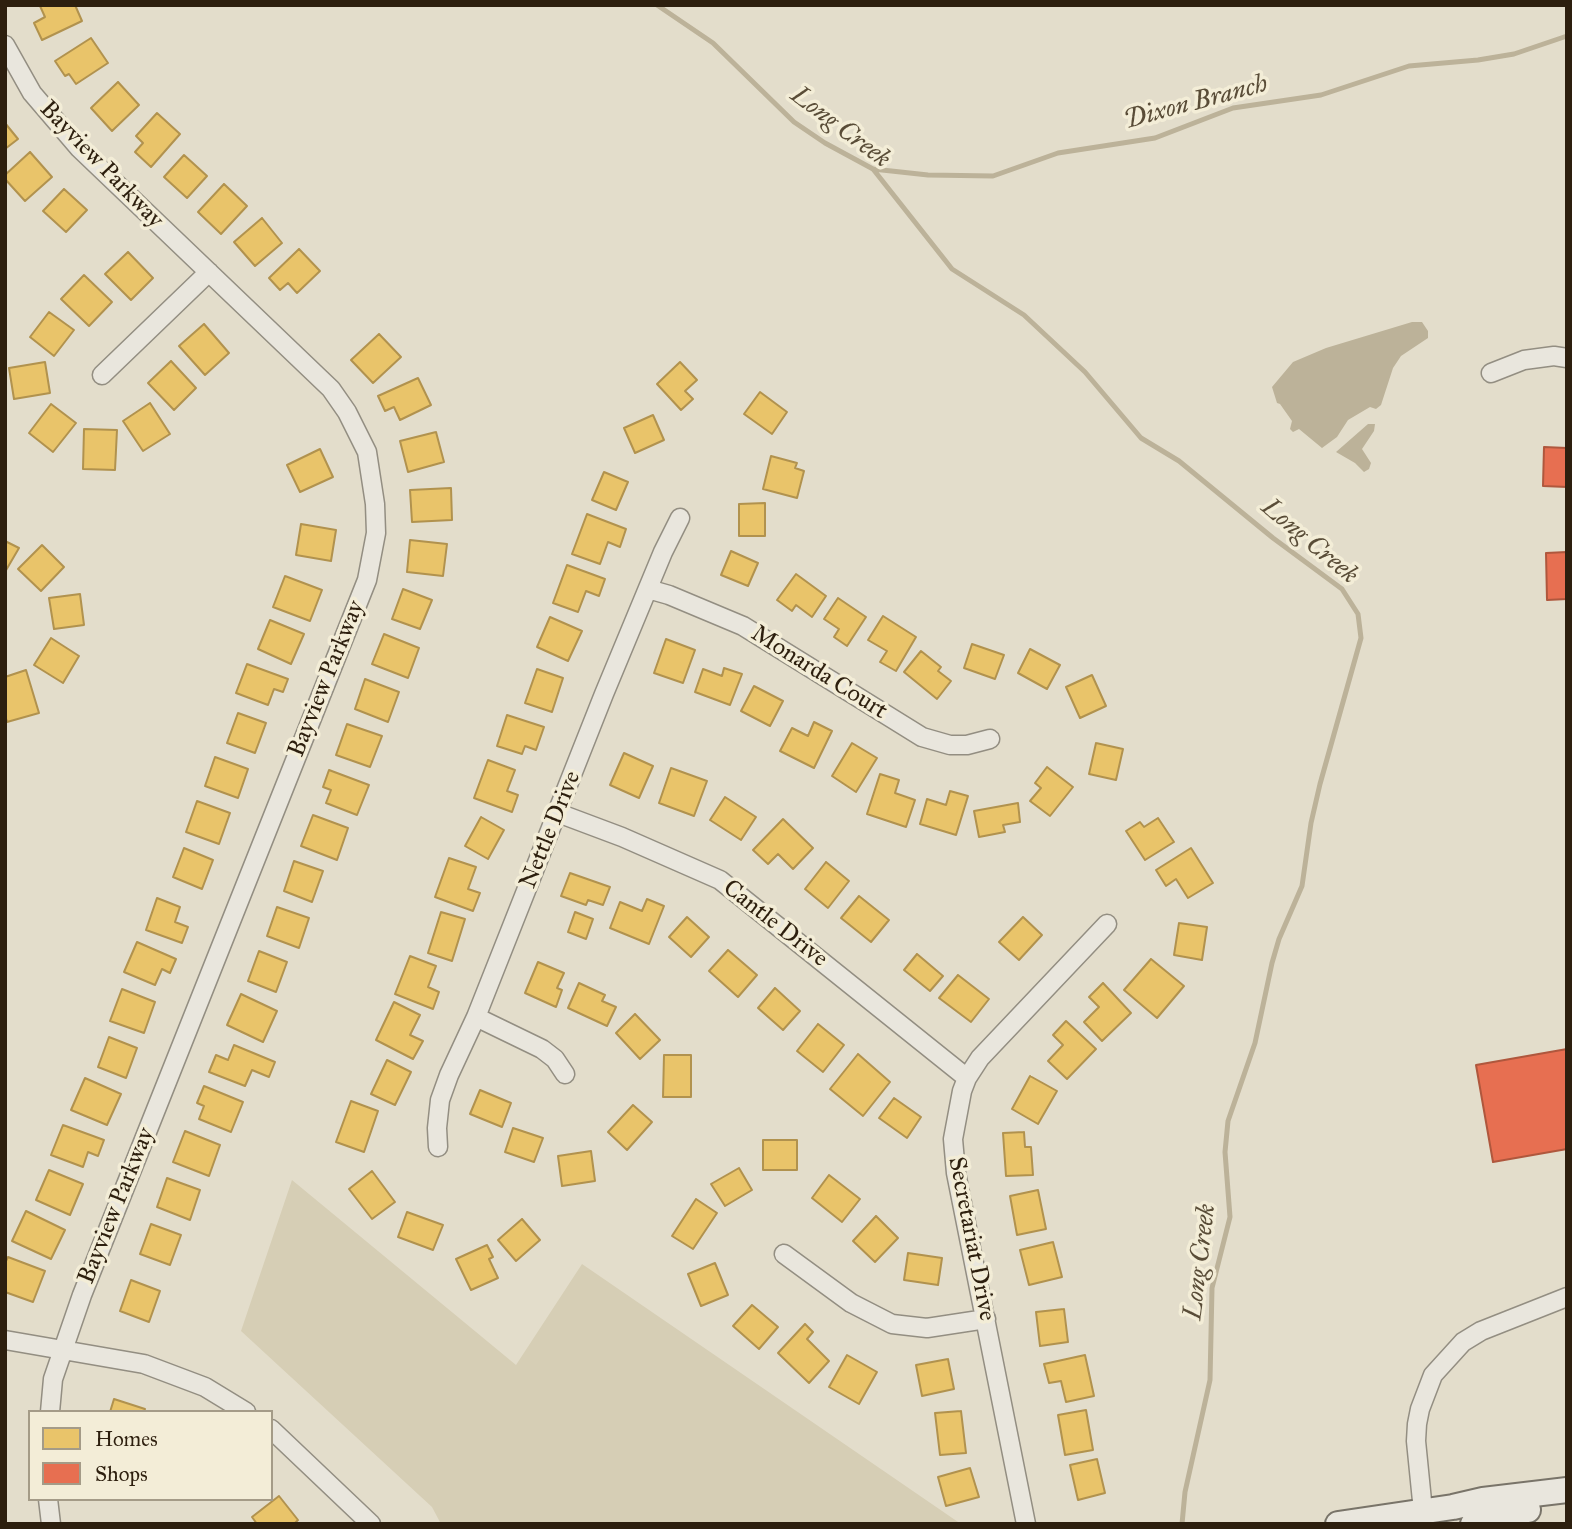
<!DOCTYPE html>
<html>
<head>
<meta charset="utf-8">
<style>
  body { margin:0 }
  #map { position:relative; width:1572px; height:1529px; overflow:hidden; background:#e3ddcb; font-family:"IM FELL Great Primer",serif }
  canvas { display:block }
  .frame { position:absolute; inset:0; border:7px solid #2d1f0e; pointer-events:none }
  .legend { position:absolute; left:28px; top:1410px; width:245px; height:91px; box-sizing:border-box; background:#f3edd7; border:2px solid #a49b87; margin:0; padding:9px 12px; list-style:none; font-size:21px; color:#2d1f0e }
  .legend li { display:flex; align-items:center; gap:14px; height:35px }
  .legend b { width:35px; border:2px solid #a49b87 }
</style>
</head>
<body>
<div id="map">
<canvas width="1572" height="1529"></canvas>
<div class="frame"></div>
<ul class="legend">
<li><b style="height:19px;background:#e9c46a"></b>Homes</li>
<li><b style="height:19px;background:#e76f51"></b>Shops</li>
</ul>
</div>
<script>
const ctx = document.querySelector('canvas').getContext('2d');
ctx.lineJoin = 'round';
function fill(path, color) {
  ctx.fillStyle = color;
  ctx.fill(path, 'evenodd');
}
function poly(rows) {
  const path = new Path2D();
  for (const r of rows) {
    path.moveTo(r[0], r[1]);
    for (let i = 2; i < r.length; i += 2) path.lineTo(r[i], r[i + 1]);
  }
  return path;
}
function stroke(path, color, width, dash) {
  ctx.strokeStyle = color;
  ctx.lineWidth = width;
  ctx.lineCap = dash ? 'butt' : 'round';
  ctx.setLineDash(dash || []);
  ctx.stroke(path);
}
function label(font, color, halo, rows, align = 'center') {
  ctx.font = font + ' "IM FELL Great Primer",serif';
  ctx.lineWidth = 7;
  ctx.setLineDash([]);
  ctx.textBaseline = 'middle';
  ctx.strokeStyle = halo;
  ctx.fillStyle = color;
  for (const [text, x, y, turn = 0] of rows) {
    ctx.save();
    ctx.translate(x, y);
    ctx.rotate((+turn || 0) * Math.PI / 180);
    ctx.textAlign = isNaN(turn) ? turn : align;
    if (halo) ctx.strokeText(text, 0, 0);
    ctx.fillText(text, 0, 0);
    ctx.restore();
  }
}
fill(poly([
  [292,1180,516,1365,582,1264,961,1524,441,1524,432,1507,241,1331]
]), '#d6ceb5');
fill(poly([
  [1412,322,1422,322,1428,331,1428,338,1401,356,1393,368,1381,405,1376,409,1370,407,1348,420,1337,437,1322,448,1299,429,1293,432,1290,429,1292,421,1280,404,1277,403,1272,387,1293,362,1326,348],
  [1368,424,1375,424,1374,431,1362,449,1371,463,1369,469,1364,472,1355,463,1336,452]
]), '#bcb299');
const homes = poly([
  [75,5,82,21,42,40,34,23,45,17,40,6,75,5],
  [91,38,108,63,76,84,69,74,65,76,55,61,91,38],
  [118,82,139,105,112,131,91,108,118,82],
  [157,113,180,134,151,167,135,152,143,143,136,136,157,113],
  [5,123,18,139,5,149,5,123],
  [30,152,52,177,25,201,5,179,5,175,30,152],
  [184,155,207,176,187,198,164,177,184,155],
  [224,184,247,206,221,234,198,212,224,184],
  [64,189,87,210,66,232,43,211,64,189],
  [262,218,282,243,255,266,234,242,262,218],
  [299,249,320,271,297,293,288,283,280,290,269,278,299,249],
  [128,252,153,278,131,300,105,274,128,252],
  [84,275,112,302,89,326,61,299,84,275],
  [49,312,74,330,54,356,30,337,49,312],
  [204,324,229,353,205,375,179,346,204,324],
  [379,334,401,357,373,383,351,360,379,334],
  [171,361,196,388,174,410,148,383,171,361],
  [45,362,50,393,14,399,9,368,45,362],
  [680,362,697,380,685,391,693,399,681,410,657,384,680,362],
  [418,378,431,405,400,420,394,407,385,411,378,396,418,378],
  [760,392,787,412,772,434,744,414,760,392],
  [150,403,170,434,143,451,123,421,150,403],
  [51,404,76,423,53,452,29,433,51,404],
  [653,415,664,440,635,453,624,428,653,415],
  [84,429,117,430,115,470,83,469,84,429],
  [436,432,444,462,408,472,400,441,436,432],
  [320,449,333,477,300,492,287,465,320,449],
  [771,456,797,463,795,468,804,471,797,498,763,489,771,456],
  [604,472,628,482,616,510,592,500,604,472],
  [451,488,452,520,412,522,410,490,451,488],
  [765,503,765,536,739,536,739,504,765,503],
  [587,514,626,529,620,547,608,542,600,564,572,554,587,514],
  [301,524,336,530,331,561,296,555,301,524],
  [410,540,447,544,443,576,407,572,410,540],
  [5,541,19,548,5,572,5,541],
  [42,545,64,567,41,591,18,569,42,545],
  [731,551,758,563,748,586,721,575,731,551],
  [567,565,605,579,599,596,586,591,578,612,553,603,567,565],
  [796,574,826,596,812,617,796,605,792,611,777,600,796,574],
  [285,576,322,590,310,621,273,607,285,576],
  [403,589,432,600,420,629,392,619,403,589],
  [80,594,84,625,54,629,49,598,80,594],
  [838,598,866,617,847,646,834,637,839,629,824,619,838,598],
  [883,616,916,637,896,671,880,662,887,651,868,640,883,616],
  [550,617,582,631,568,661,537,647,550,617],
  [270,620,304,634,291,664,258,649,270,620],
  [384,634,419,648,408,678,372,664,384,634],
  [51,638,79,656,63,683,34,665,51,638],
  [666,639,695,650,683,683,654,673,666,639],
  [972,644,1004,655,995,679,964,668,972,644],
  [1030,649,1060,665,1047,689,1018,673,1030,649],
  [921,651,941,667,938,671,951,681,937,699,904,672,921,651],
  [247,664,288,679,283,692,274,689,268,705,236,693,247,664],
  [724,668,742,674,730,705,695,692,703,669,722,676,724,668],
  [537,669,563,678,552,712,525,703,537,669],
  [26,670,39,713,7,722,5,715,5,677,26,670],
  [1092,675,1106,706,1080,718,1066,687,1092,675],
  [365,679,399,692,388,722,355,709,365,679],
  [754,686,783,701,770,726,741,711,754,686],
  [238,713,266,723,255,753,227,743,238,713],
  [507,715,544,727,536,750,525,746,522,754,497,746,507,715],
  [814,722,832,731,814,768,780,751,792,728,808,736,814,722],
  [347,724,382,736,370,767,336,755,347,724],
  [852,743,877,758,856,792,832,776,852,743],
  [1096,743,1123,749,1116,780,1089,774,1096,743],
  [624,753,653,766,639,798,610,785,624,753],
  [215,757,248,769,238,798,205,786,215,757],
  [488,760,515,770,507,791,518,795,512,812,474,798,488,760],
  [1047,767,1073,787,1050,816,1030,801,1041,788,1035,783,1047,767],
  [671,768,707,781,694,816,659,803,671,768],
  [329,770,369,785,357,815,326,803,331,790,323,787,329,770],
  [880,774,899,780,895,793,915,800,906,827,867,814,880,774],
  [950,791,968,796,956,835,920,824,927,799,946,805,950,791],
  [725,797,756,817,741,840,710,820,725,797],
  [197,801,230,813,219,844,186,832,197,801],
  [1018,803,1020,822,1003,825,1005,832,979,837,974,811,1018,803],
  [313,815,348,828,337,860,301,846,313,815],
  [481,817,504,830,488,859,465,846,481,817],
  [1158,818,1174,842,1145,860,1126,831,1140,822,1144,827,1158,818],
  [783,819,813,848,793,869,778,854,768,864,753,850,783,819],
  [184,848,213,860,202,889,173,877,184,848],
  [1191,848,1213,883,1188,898,1176,879,1166,886,1156,870,1191,848],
  [449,858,476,867,468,889,480,893,473,911,435,897,449,858],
  [294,861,323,871,312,902,284,891,294,861],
  [826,862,849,881,828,908,805,889,826,862],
  [570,873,610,887,603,905,588,900,586,905,561,896,570,873],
  [859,896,889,920,871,942,841,918,859,896],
  [157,898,180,907,175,922,188,927,182,943,146,930,157,898],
  [647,899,664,906,649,944,610,928,620,902,642,911,647,899],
  [277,907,309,918,299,948,267,936,277,907],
  [441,912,465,919,452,961,428,953,441,912],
  [575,912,593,919,586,939,568,932,575,912],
  [687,917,709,937,691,957,669,937,687,917],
  [1023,917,1042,935,1019,960,999,942,1023,917],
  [1179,923,1207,927,1202,960,1174,955,1179,923],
  [137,942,176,959,170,973,162,969,155,985,124,972,137,942],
  [728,950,757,975,738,997,709,971,728,950],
  [259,951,287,962,276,992,248,981,259,951],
  [917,954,943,976,930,991,904,970,917,954],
  [410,956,436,966,428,987,439,992,433,1009,395,994,410,956],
  [1151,959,1184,986,1157,1018,1124,990,1151,959],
  [538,962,564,973,557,988,562,990,556,1007,525,993,538,962],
  [958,975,989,999,971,1022,939,998,958,975],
  [579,983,605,995,602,1001,616,1007,607,1026,568,1008,579,983],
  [1103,983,1131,1013,1102,1041,1084,1022,1099,1007,1089,997,1103,983],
  [775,988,800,1011,783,1030,758,1008,775,988],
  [122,989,155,1002,144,1033,110,1021,122,989],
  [241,994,277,1011,263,1042,227,1025,241,994],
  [394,1002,420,1015,410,1035,423,1041,413,1059,376,1040,394,1002],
  [635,1014,660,1040,640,1059,616,1033,635,1014],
  [1066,1021,1096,1049,1067,1079,1048,1061,1063,1045,1053,1035,1066,1021],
  [818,1024,844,1045,823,1072,797,1051,818,1024],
  [109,1037,137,1048,126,1078,98,1067,109,1037],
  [234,1045,275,1062,269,1077,252,1070,245,1086,209,1072,216,1055,228,1060,234,1045],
  [858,1054,890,1082,863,1116,830,1089,858,1054],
  [664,1055,691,1055,691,1097,663,1097,664,1055],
  [387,1060,411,1072,395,1105,371,1094,387,1060],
  [1030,1076,1057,1091,1038,1124,1012,1109,1030,1076],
  [85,1078,121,1094,107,1125,71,1110,85,1078],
  [204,1086,243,1102,231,1132,199,1119,204,1106,197,1103,204,1086],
  [480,1090,511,1103,502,1127,470,1114,480,1090],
  [894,1098,921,1117,907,1138,879,1118,894,1098],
  [351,1101,378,1111,364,1152,336,1142,351,1101],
  [633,1105,652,1122,627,1150,608,1132,633,1105],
  [63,1125,104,1140,98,1156,88,1152,83,1167,51,1155,63,1125],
  [513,1128,543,1138,534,1162,505,1152,513,1128],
  [185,1131,220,1145,209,1176,173,1162,185,1131],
  [1024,1132,1025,1147,1031,1147,1033,1175,1006,1176,1003,1133,1024,1132],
  [763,1140,797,1140,797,1170,763,1170,763,1140],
  [591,1151,595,1181,562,1186,558,1156,591,1151],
  [739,1168,752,1190,725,1206,711,1184,739,1168],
  [49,1170,83,1184,70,1215,36,1200,49,1170],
  [372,1171,395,1202,372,1219,349,1189,372,1171],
  [829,1175,860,1199,842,1222,812,1198,829,1175],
  [167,1178,200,1190,190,1220,157,1207,167,1178],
  [1038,1190,1046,1229,1017,1235,1010,1196,1038,1190],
  [696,1199,717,1213,693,1249,672,1236,696,1199],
  [26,1211,65,1230,51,1259,12,1241,26,1211],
  [407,1212,443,1225,433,1250,398,1237,407,1212],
  [876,1216,898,1238,875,1262,853,1241,876,1216],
  [522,1219,540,1240,516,1261,498,1240,522,1219],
  [151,1224,181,1235,170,1265,140,1254,151,1224],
  [1053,1242,1062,1277,1029,1285,1020,1250,1053,1242],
  [487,1245,493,1257,489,1259,498,1278,471,1290,456,1259,487,1245],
  [908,1253,942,1258,938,1285,904,1280,908,1253],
  [8,1257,45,1271,33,1302,5,1292,5,1263,8,1257],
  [715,1263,728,1295,701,1306,688,1274,715,1263],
  [131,1280,160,1291,149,1322,120,1311,131,1280],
  [752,1305,778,1327,759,1349,733,1326,752,1305],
  [1064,1309,1068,1342,1040,1346,1036,1312,1064,1309],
  [805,1324,813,1332,807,1339,829,1361,809,1383,778,1353,805,1324],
  [847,1355,877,1372,859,1404,829,1387,847,1355],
  [1085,1355,1094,1396,1066,1402,1061,1381,1049,1383,1044,1364,1085,1355],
  [948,1359,954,1389,922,1396,916,1365,948,1359],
  [114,1399,145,1409,144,1412,110,1412,114,1399],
  [1086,1410,1093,1450,1065,1455,1058,1415,1086,1410],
  [961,1411,966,1453,940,1455,935,1413,961,1411],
  [1097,1459,1105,1493,1078,1500,1070,1465,1097,1459],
  [970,1468,979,1497,946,1506,938,1477,970,1468],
  [279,1496,298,1520,294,1524,257,1524,252,1517,279,1496]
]);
fill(homes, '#e9c46a');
stroke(homes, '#b1924e', 2);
const shops = poly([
  [1544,447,1567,448,1567,487,1543,486,1544,447],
  [1567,552,1567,599,1547,600,1546,553,1567,552],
  [1567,1049,1567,1149,1493,1162,1476,1065,1567,1049]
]);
fill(shops, '#e76f51');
stroke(shops, '#af573d', 2);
stroke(poly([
  [657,5,713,43,794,122,825,143,873,169,952,269,1024,315,1085,372,1141,438,1179,461,1273,538,1342,589,1358,614,1361,638,1320,784,1311,823,1302,886,1279,939,1272,963,1255,1043,1228,1121,1225,1152,1230,1217,1212,1288,1210,1380,1185,1492,1182,1524],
  [873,169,928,175,993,176,1058,153,1155,138,1233,108,1321,95,1409,66,1478,60,1514,54,1567,36]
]), '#bcb299', 5);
const street = poly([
  [5,45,32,93,79,148,331,389,347,412,367,452,375,504,376,533,367,580,82,1295,53,1379,50,1412],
  [1491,373,1524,360,1554,356,1567,358],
  [102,375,209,272],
  [648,589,669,595,743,626,922,737,950,745,967,745,990,739],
  [558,813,622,837,720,880,967,1078],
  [476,1017,542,1049,555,1059,565,1074],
  [438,1147,437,1128,440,1100,449,1075,476,1017,604,694,663,552,680,518],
  [784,1254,851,1303,892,1324,927,1328,986,1319],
  [5,1340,144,1364,205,1387,246,1412],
  [271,1429,371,1524],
  [48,1499,51,1524],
  [1423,1511,1416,1441,1417,1424,1420,1409,1433,1375,1463,1342,1481,1331,1567,1297],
  [1026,1524,956,1173,953,1139,962,1091,967,1078,980,1058,1107,924]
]);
const secondary = poly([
  [1338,1524,1453,1507,1483,1500,1567,1490],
  [1473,1524,1485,1517,1528,1510]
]);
stroke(street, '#938e82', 21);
stroke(secondary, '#797469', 28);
stroke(street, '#e9e6dd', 18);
stroke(secondary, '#e9e6dd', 24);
label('24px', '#2d1f0e', '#f3edd7', [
  ["Bayview Parkway",101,165,46],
  ["Monarda Court",819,673,32],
  ["Bayview Parkway",327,679,-68],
  ["Nettle Drive",551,830,-68],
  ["Cantle Drive",775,924,38],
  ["Bayview Parkway",117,1206,-68],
  ["Secretariat Drive",971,1239,79]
]);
label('italic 26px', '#594c37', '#f3edd7', [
  ["Dixon Branch",1196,103,-15],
  ["Long Creek",840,128,37],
  ["Long Creek",1309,542,40],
  ["Long Creek",1201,1262,-83]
]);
</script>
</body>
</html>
